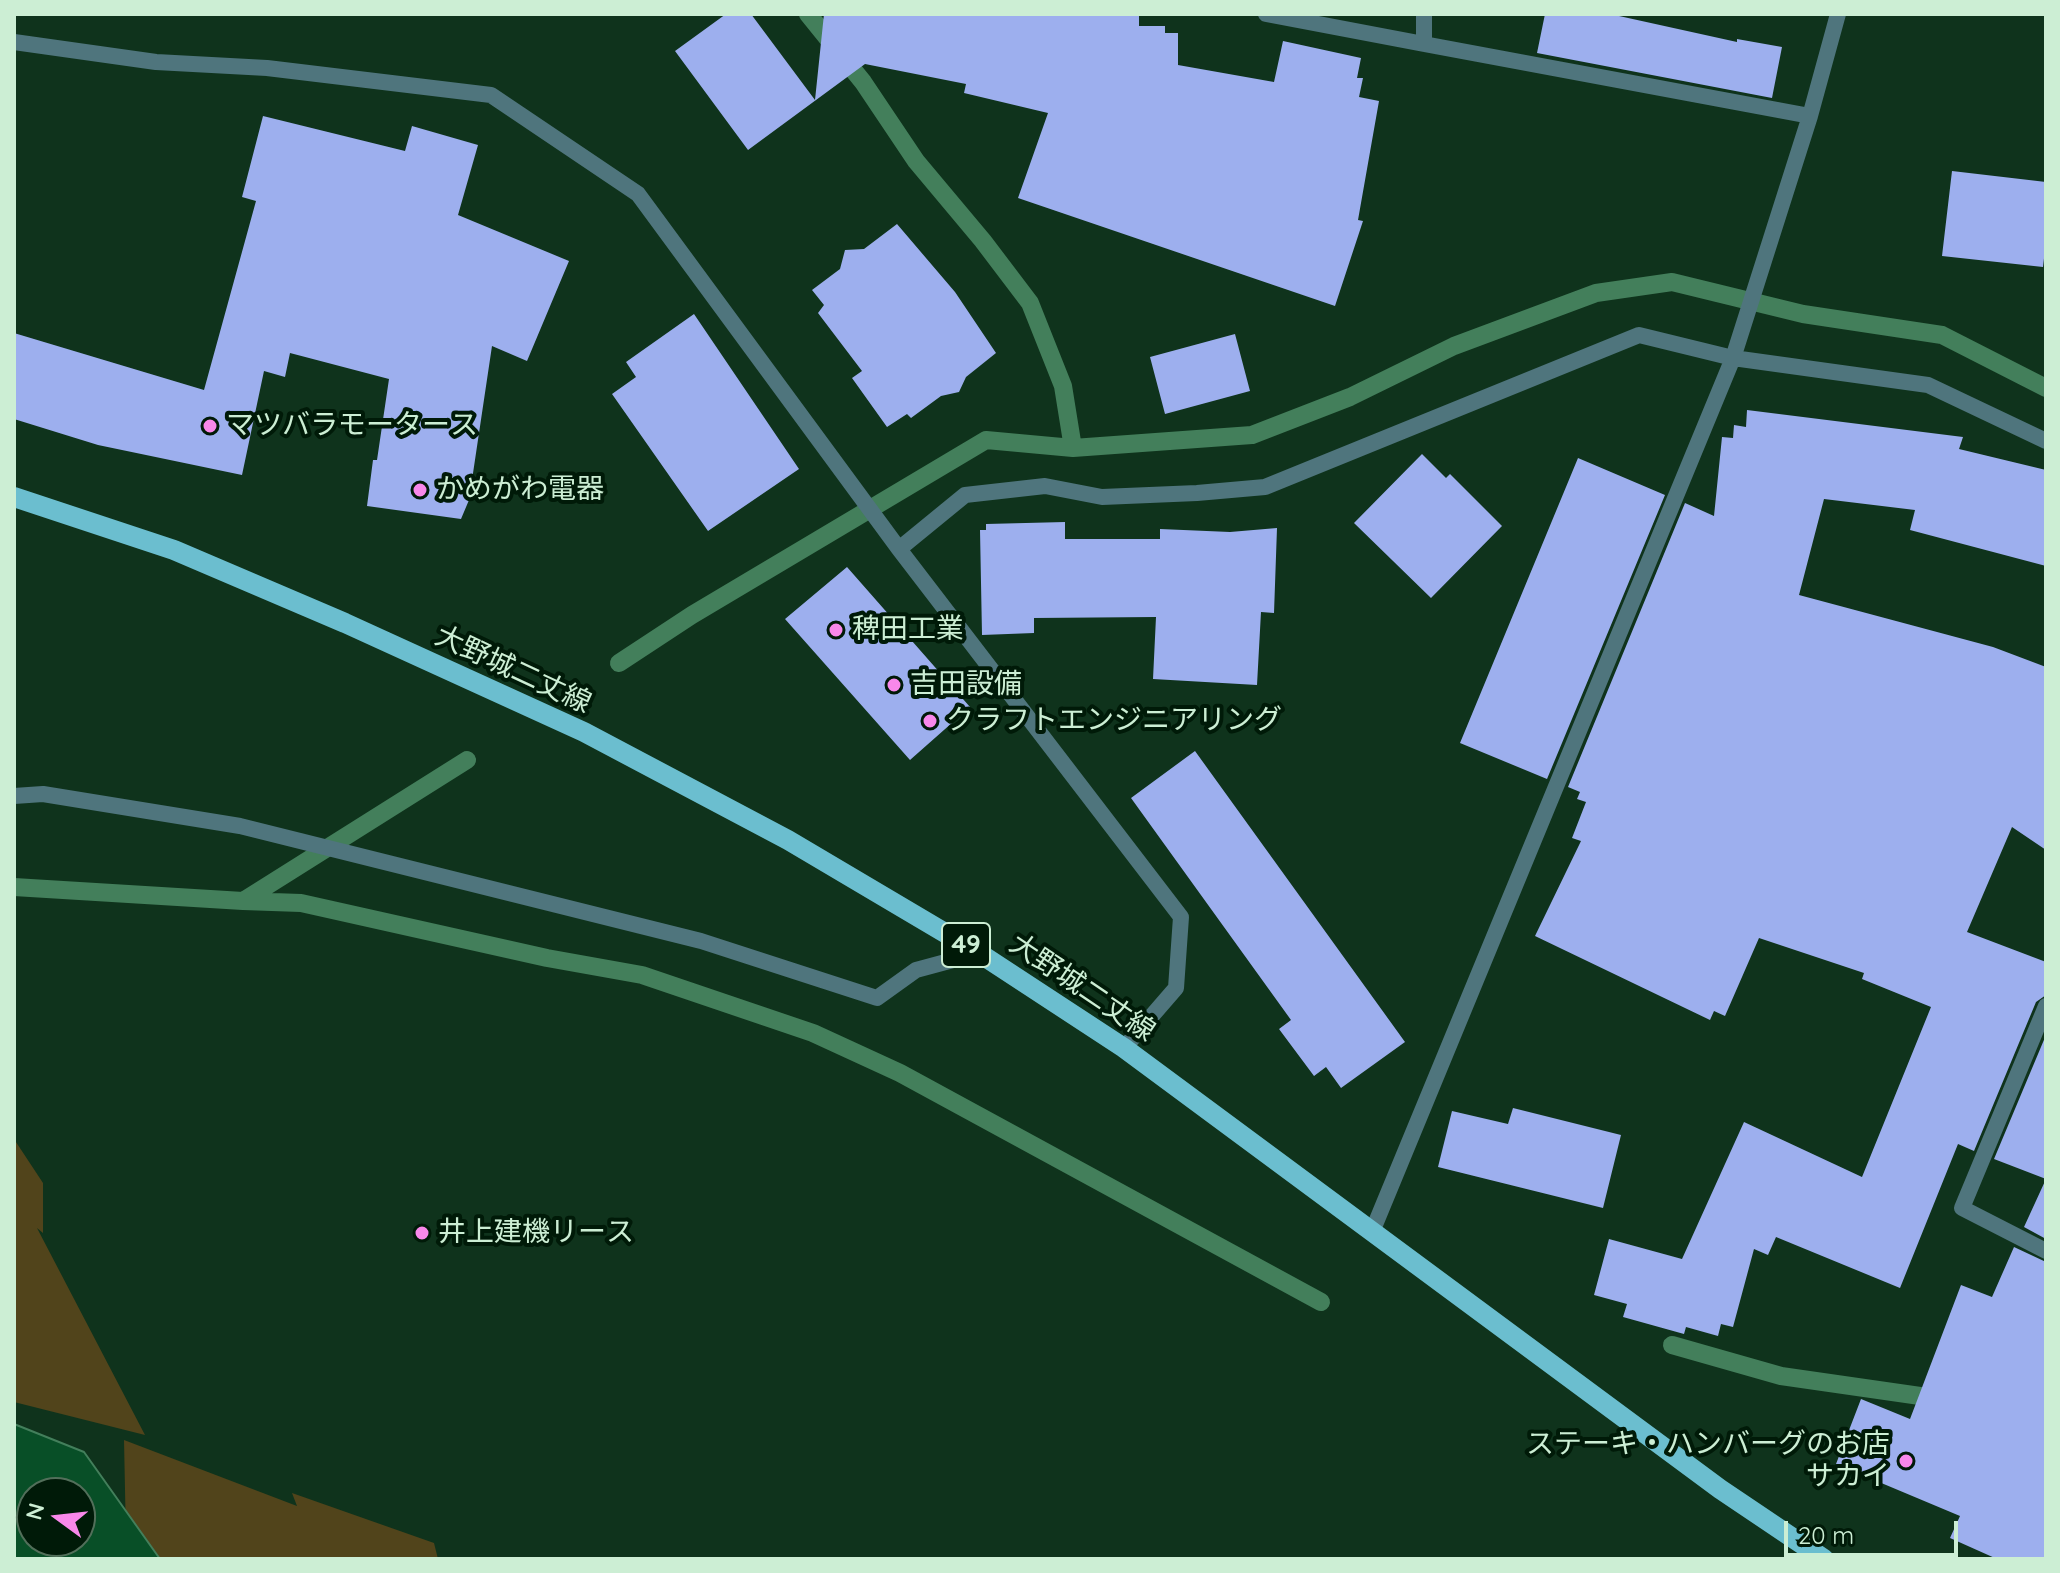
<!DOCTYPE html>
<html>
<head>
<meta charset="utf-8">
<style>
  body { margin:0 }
  #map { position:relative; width:2060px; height:1573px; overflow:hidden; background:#0f331c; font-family:Quicksand,sans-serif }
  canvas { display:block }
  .frame { position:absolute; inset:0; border:16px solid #cceed4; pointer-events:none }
  .north { position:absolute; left:16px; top:1477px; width:80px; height:80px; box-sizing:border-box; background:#001a08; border:2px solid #526f5a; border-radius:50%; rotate:285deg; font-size:22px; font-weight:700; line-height:32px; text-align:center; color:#cceed4 }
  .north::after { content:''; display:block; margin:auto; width:28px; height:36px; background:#f888ea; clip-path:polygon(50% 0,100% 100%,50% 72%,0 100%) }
  .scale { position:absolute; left:1784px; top:1521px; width:174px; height:36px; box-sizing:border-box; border:4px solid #cceed4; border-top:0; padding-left:10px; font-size:24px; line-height:28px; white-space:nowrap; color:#cceed4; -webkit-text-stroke:6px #001a08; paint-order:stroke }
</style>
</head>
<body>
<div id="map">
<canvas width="2060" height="1573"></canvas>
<div class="frame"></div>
<div class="north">N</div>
<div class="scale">20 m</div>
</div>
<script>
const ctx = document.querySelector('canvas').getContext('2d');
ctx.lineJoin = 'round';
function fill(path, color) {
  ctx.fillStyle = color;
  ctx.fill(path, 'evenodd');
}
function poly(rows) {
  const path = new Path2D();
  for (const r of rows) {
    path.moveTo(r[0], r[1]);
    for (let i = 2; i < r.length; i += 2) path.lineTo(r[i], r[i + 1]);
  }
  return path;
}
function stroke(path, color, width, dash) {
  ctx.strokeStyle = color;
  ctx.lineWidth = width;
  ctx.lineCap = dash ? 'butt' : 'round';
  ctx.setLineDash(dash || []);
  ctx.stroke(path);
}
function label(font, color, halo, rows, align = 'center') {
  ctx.font = font + ' Quicksand,"Noto Sans JP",sans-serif';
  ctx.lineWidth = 8;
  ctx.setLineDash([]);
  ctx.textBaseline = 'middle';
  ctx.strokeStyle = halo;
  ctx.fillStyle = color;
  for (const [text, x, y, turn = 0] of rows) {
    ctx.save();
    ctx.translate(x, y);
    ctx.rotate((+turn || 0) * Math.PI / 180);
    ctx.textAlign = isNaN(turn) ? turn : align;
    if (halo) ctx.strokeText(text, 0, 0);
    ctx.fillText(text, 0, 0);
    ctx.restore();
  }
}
fill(poly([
  [14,1139,43,1183,43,1233,37,1228,145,1435,14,1402],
  [124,1440,297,1506,292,1493,434,1543,438,1559,139,1559,126,1539]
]), '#51441b');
const water = poly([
  [14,1424,84,1452,160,1559,14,1559,14,1424],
  [32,1493,80,1493,80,1541,32,1541,32,1493]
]);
fill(water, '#084f27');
stroke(water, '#437f5b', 2);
stroke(poly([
  [808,14,863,82,916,161,983,241,1030,303,1063,386,1073,448],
  [619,663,692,615,986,440,1073,448,1252,435,1350,397,1454,346,1596,293,1672,282,1803,314,1942,335,2046,388],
  [14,887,243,901,467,760],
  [243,901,301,903,547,958,642,975,813,1033,900,1073,1321,1302],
  [1672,1345,1781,1376,1941,1399]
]), '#437f5b', 18);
fill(poly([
  [726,14,751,14,815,100,824,14,1139,14,1139,26,1165,26,1165,33,1178,33,1178,65,1274,82,1283,41,1361,58,1357,78,1363,78,1359,97,1379,101,1358,220,1363,221,1335,306,1018,198,1048,113,964,93,966,84,865,64,748,150,675,51],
  [1545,14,1610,14,1737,42,1737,39,1782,47,1772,98,1537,53],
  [263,116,405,151,412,126,478,145,458,215,569,261,527,361,492,346,469,500,461,519,367,506,373,460,377,460,389,379,290,353,285,377,264,371,242,475,98,445,14,419,14,333,204,390,256,201,242,197],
  [1952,171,2046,182,2046,241,2043,267,1942,256],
  [897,224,955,292,996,353,966,377,959,392,941,396,911,418,907,414,887,427,852,378,862,371,818,313,824,305,812,290,840,269,845,250,864,249],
  [694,314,799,469,708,531,612,394,636,377,626,362],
  [1235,334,1250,391,1165,414,1150,357],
  [1747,410,1963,437,1959,449,2046,470,2046,566,1910,530,1915,510,1824,499,1799,595,1993,647,2046,667,2046,850,2012,827,1967,932,2046,962,2046,995,2036,1002,1974,1151,1958,1144,1900,1288,1776,1237,1768,1255,1754,1249,1733,1327,1721,1324,1718,1336,1686,1327,1684,1334,1623,1317,1627,1304,1594,1295,1609,1239,1682,1259,1744,1122,1862,1177,1931,1007,1862,979,1864,973,1759,938,1725,1016,1714,1011,1710,1020,1535,936,1581,841,1572,838,1586,802,1577,799,1580,792,1568,787,1685,503,1714,516,1722,437,1733,438,1734,425,1746,427],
  [1422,454,1446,478,1450,474,1502,526,1431,598,1354,523],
  [1578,458,1665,495,1547,779,1460,743],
  [1065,522,1065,539,1160,539,1160,529,1230,532,1277,528,1274,613,1261,612,1257,685,1153,679,1156,617,1034,618,1034,633,982,635,980,530,986,530,986,524],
  [847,567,970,707,910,760,785,619],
  [1195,751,1405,1042,1341,1088,1326,1067,1314,1076,1279,1029,1291,1020,1131,798],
  [2046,1035,2046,1239,2024,1227,2046,1179,1994,1159],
  [1513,1108,1621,1135,1603,1208,1438,1167,1452,1111,1508,1124],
  [2014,1247,2046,1262,2046,1559,1997,1559,1950,1538,1960,1516,1836,1464,1861,1399,1910,1419,1961,1285,1992,1297]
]), '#9dafee');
stroke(poly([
  [1266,14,1424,44],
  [1424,14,1424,44,1810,116],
  [14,42,156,62,267,68,491,95,638,194,899,549,1181,917,1176,988,1124,1048],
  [899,549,965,495,1045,486,1102,497,1197,493,1265,487,1639,335,1733,358,1928,385,2046,441],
  [14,796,43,794,240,826,701,941,877,998,916,970,979,953],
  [2046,1006,1962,1208,2046,1251],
  [1372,1232,1733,358,1810,116,1838,14]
]), '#4f757d', 16);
stroke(poly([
  [14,497,174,550,345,623,584,732,788,840,979,953,1124,1048,1720,1489,1824,1559]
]), '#6bbecf', 20);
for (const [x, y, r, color] of [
  [210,426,8,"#f888ea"],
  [420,490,8,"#f888ea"],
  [836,630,8,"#f888ea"],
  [894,685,8,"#f888ea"],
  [930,721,8,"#f888ea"],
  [422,1233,8,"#f888ea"],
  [1906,1461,8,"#f888ea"]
]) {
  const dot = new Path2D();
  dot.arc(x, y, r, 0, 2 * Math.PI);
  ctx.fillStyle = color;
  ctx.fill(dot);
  stroke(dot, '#001a08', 3);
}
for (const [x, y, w] of [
  [966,945,48]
]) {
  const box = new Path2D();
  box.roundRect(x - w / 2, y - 22, w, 44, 6);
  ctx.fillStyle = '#001a08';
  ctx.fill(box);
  stroke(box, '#cceed4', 2);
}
label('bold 26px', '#cceed4', null, [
  ["49",966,945]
]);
label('28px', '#cceed4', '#001a08', [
  ["マツバラモータース",226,426],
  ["かめがわ電器",436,490],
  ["稗田工業",852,630],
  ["吉田設備",910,685],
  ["クラフトエンジニアリング",946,721],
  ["井上建機リース",438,1233],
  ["ステーキ・ハンバーグのお店",1890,1445,"right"],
  ["サカイ",1890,1477,"right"]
], 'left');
label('28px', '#cceed4', '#001a08', [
  ["大野城二丈線",513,670,25],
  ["大野城二丈線",1082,988,34]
]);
</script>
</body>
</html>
